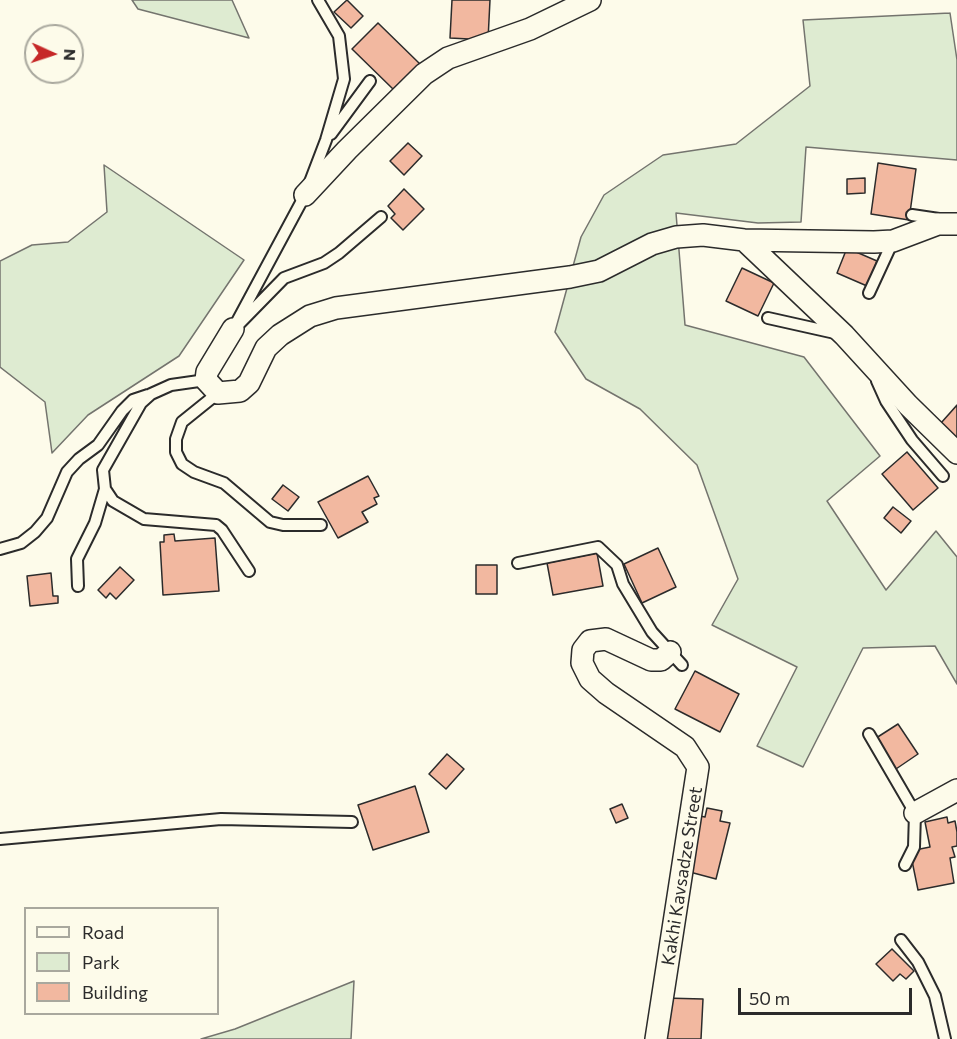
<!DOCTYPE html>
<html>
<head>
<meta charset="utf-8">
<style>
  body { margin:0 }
  #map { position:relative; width:957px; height:1039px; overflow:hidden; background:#fdfbea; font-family:Commissioner,sans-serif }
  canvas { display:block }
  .legend { position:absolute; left:24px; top:907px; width:195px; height:108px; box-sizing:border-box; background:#fdfbea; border:2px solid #a9a89e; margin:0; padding:8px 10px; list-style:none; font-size:18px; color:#2b2b2b }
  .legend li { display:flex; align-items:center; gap:12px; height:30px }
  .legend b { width:30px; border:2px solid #a9a89e }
  .north { position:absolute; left:24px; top:24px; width:60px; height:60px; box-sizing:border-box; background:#fdfbea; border:2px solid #a9a89e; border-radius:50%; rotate:93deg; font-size:16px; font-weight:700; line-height:24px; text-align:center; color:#2b2b2b }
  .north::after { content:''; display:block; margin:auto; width:21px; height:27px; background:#c62828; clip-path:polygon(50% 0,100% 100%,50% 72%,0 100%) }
  .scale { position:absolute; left:738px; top:988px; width:174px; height:27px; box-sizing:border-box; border:3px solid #2b2b2b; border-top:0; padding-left:8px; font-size:18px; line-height:21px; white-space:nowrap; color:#2b2b2b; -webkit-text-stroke:4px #fdfbea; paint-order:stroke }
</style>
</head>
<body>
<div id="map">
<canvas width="957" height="1039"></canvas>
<ul class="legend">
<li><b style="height:8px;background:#fdfbea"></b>Road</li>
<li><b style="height:16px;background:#deebd1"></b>Park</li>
<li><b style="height:16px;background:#f2b8a0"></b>Building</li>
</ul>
<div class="north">N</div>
<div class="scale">50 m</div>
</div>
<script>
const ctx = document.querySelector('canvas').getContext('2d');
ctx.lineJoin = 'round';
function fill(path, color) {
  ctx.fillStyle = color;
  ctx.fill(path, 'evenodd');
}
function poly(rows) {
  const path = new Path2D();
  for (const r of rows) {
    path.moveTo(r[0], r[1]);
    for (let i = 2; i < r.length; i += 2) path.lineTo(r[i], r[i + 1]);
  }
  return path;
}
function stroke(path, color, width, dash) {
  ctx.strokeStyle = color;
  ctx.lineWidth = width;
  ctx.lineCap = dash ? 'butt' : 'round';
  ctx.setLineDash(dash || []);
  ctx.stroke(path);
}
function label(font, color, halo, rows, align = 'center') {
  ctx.font = font + ' Commissioner,sans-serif';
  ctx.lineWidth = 4.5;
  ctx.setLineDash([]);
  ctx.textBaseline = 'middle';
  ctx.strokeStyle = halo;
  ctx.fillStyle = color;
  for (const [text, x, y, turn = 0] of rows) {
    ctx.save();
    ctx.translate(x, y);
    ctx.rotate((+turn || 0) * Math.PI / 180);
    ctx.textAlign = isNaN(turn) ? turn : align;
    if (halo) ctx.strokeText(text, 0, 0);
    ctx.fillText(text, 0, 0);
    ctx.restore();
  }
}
const green = poly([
  [132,0,232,0,249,38,138,9,132,0],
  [950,13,957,60,957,160,806,147,801,222,758,223,676,213,685,325,804,357,880,456,827,501,886,590,936,531,957,557,957,684,935,646,863,648,803,767,757,746,797,667,712,625,738,579,697,465,640,409,586,379,555,332,581,237,604,195,663,155,736,144,810,86,803,20,950,13],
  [104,165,244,260,179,356,88,415,52,453,45,402,0,367,0,261,32,245,68,242,107,212,104,165],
  [354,981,351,1039,201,1039,235,1029,354,981]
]);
fill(green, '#deebd1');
stroke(green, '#74746e', 1.5);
const building = poly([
  [347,0,363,16,351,28,334,12,347,0],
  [452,0,490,0,488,40,450,38,452,0],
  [378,23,420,64,394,90,352,49,378,23],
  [408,143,422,156,404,175,390,161,408,143],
  [878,163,916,169,909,220,871,214,878,163],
  [865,178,865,193,847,194,847,179,865,178],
  [404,189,424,209,403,230,391,218,395,214,388,206,404,189],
  [847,248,877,261,867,286,837,273,847,248],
  [742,268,774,283,758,316,726,301,742,268],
  [957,405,957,438,941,423,957,405],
  [907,452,938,488,913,510,882,474,907,452],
  [368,476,379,496,374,498,377,504,362,512,368,522,338,538,318,502,368,476],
  [283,485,299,497,288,511,272,499,283,485],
  [893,507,911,521,901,533,884,518,893,507],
  [174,534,175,541,215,538,219,591,163,595,160,542,164,542,164,535,174,534],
  [658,548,676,587,642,603,624,564,658,548],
  [597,553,603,586,553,595,547,563,597,553],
  [476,565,497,565,497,594,476,594,476,565],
  [120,567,134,580,116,599,110,593,106,598,98,590,120,567],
  [51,573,53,596,58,596,58,603,30,606,27,576,51,573],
  [695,671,739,694,720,732,675,709,695,671],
  [898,724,918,754,893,771,873,740,898,724],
  [447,754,464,769,446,789,429,774,447,754],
  [415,786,429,832,373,850,358,805,415,786],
  [622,804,628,818,616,823,610,809,622,804],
  [707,808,722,811,720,821,730,823,716,879,686,871,700,816,705,817,707,808],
  [947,817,948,823,955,821,957,832,957,846,952,847,955,857,950,858,954,883,918,890,910,851,930,847,925,822,947,817],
  [892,949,914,971,906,979,900,974,893,981,876,964,892,949],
  [664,998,703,999,701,1039,662,1039,664,998]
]);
fill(building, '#f2b8a0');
stroke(building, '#2b2b2b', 1.5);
const service = poly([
  [331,134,370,81],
  [912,215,939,219],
  [869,293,893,241],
  [768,318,835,333],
  [238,325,284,278,324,263,339,253,381,217],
  [233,329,305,195,326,140,344,79,339,36,318,0],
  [206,380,171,385,151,394,141,403,103,470,105,489,113,501,144,519,216,525,222,530,249,571],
  [877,381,886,401,912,440,943,476],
  [218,393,182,422,176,439,176,452,182,464,194,472,224,483,270,522,283,525,321,525],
  [0,549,21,543,35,532,47,518,67,472,79,459,98,445,122,411,133,400,148,395],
  [518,563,598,547,617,565,623,584,652,632,682,665],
  [78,586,77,559,95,523,105,489],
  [869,734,915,813,914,847,905,865],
  [0,839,221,819,352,822],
  [901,940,918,962,935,996,945,1039]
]);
const minor = poly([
  [305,195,347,150,424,74,448,58,530,29,590,0],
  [744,240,844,335,908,405,957,453],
  [233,329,207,372,206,380,218,393,240,391,249,383,266,348,280,335,310,316,336,308,570,277,599,271,652,244,676,237,703,235,744,240,874,242,893,241,938,224,957,224],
  [915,813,957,790],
  [656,1039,698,767,685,747,606,693,590,679,582,663,583,650,590,641,606,639,651,660,661,660,670,652]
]);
stroke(service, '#2b2b2b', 14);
stroke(minor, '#2b2b2b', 24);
stroke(service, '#fdfbea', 10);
stroke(minor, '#fdfbea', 21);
label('18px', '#2b2b2b', '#fdfbea', [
  ["Kakhi Kavsadze Street",682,876,-81]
]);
</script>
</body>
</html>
